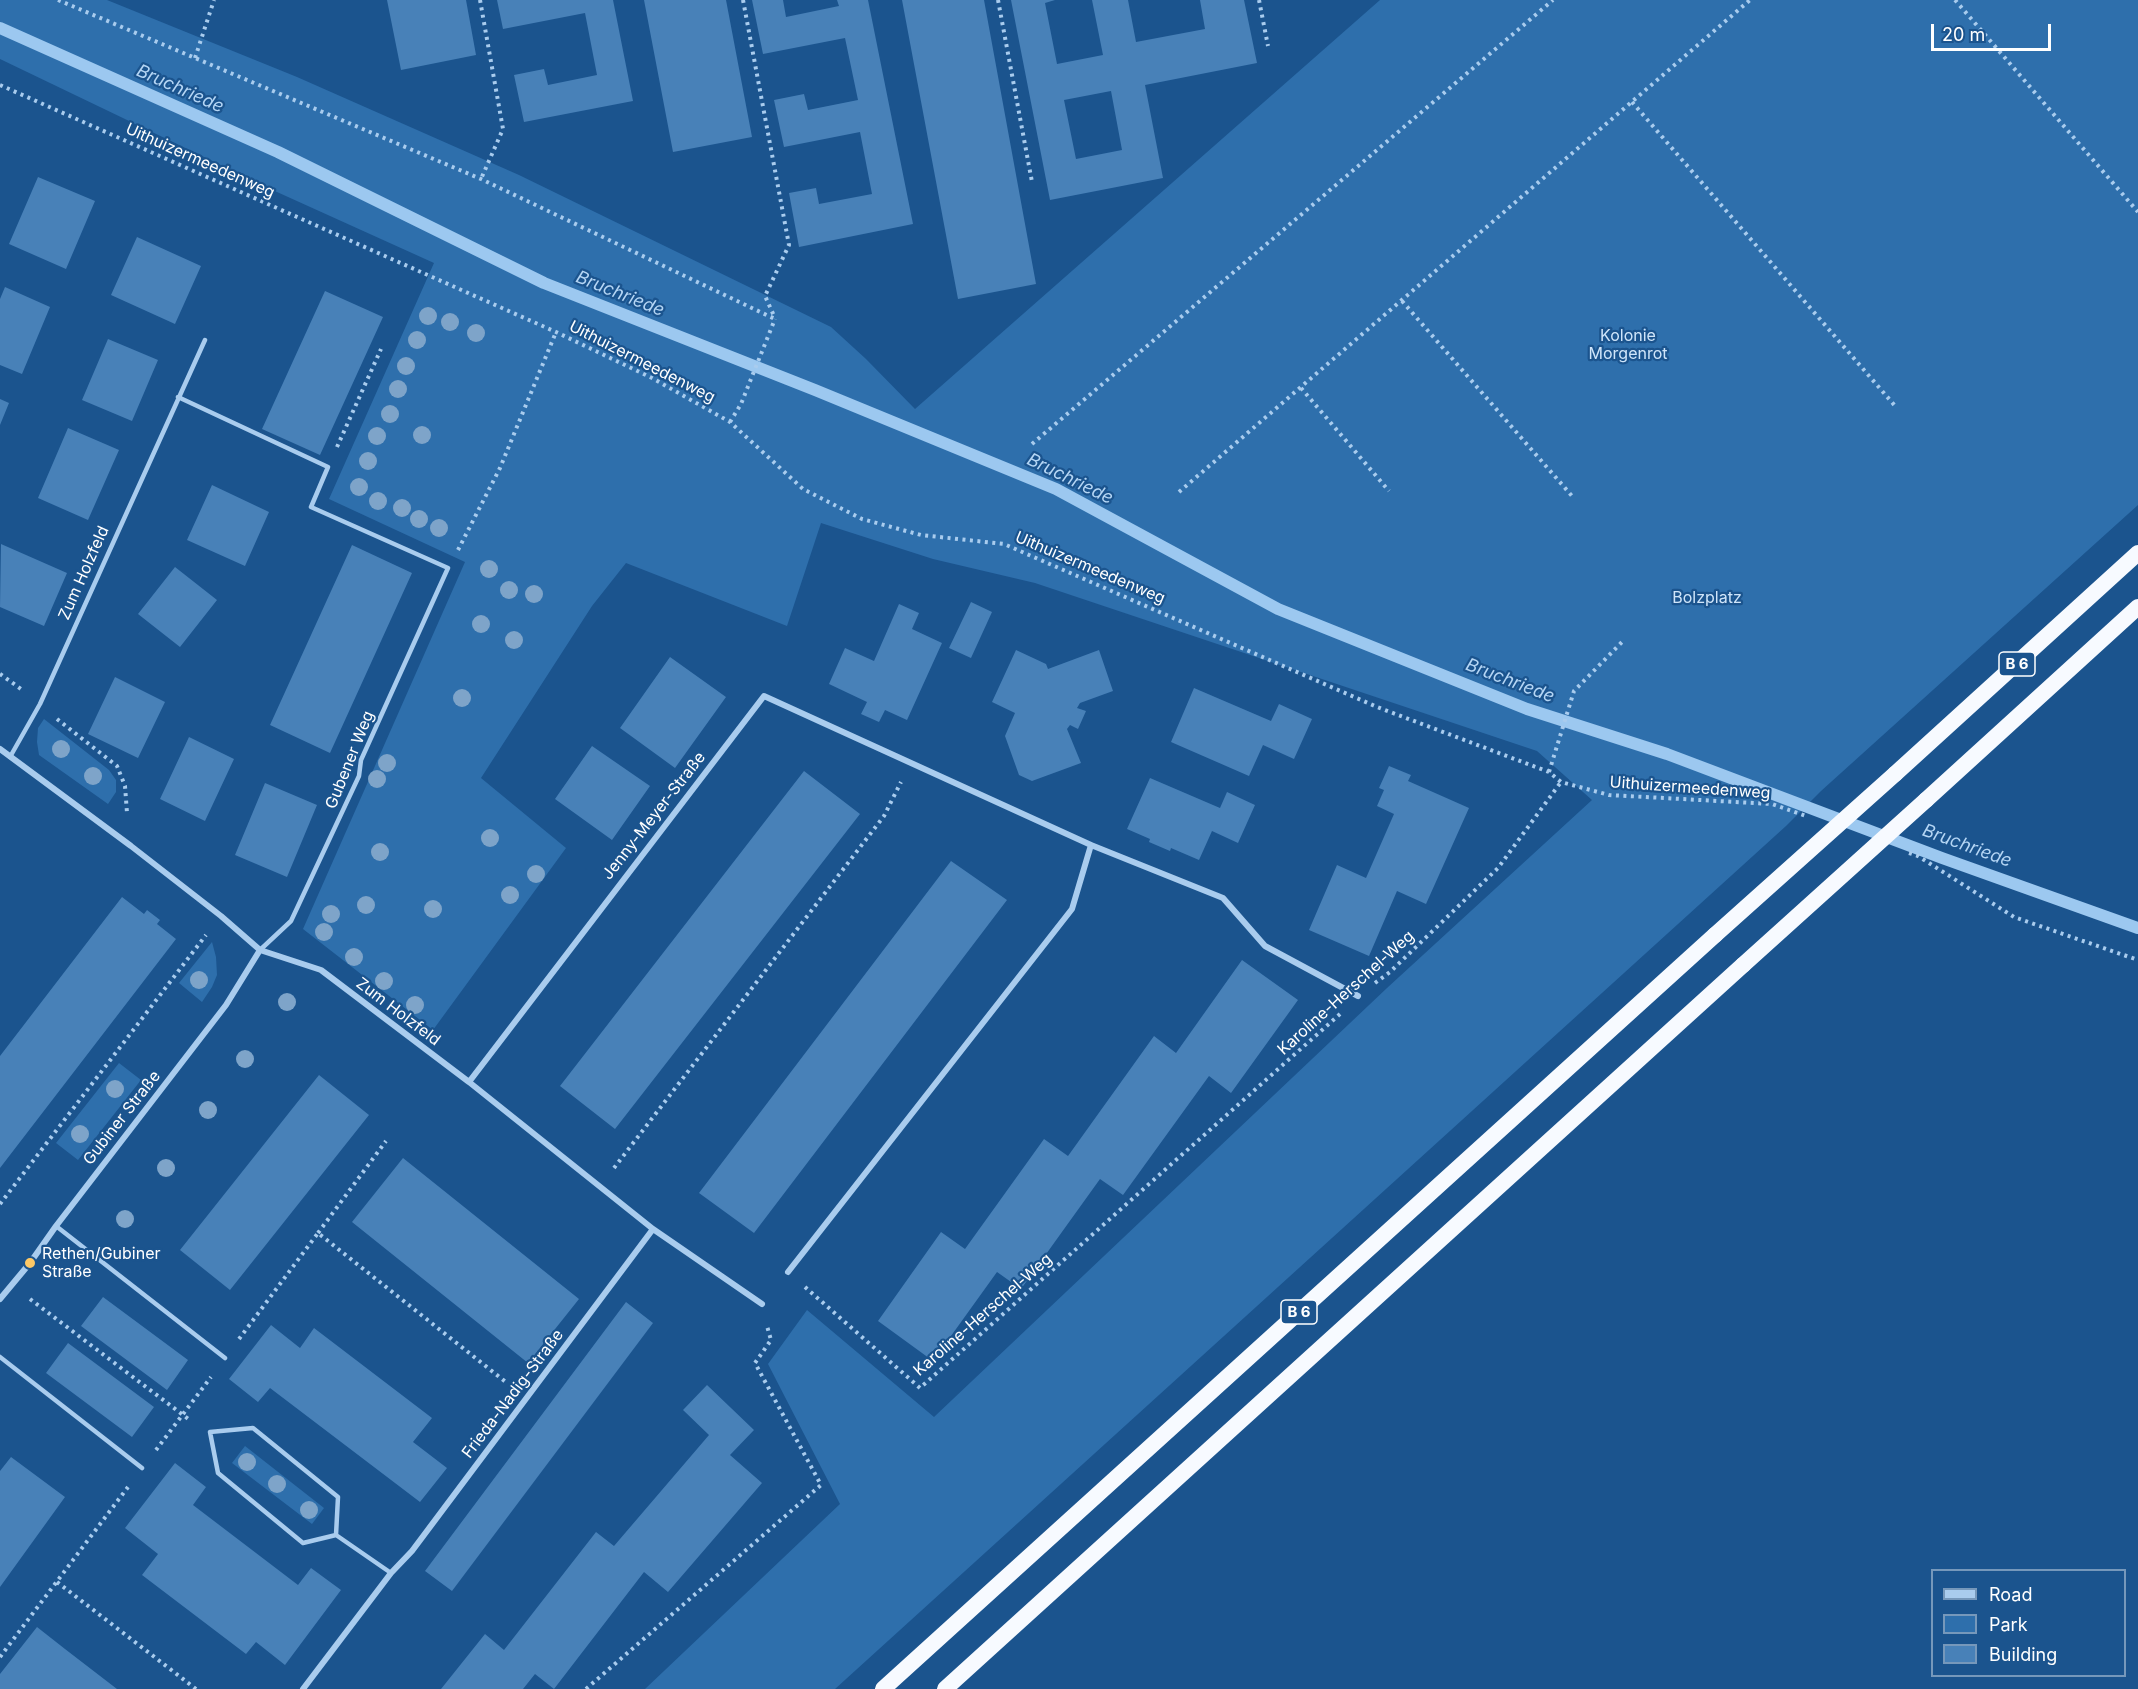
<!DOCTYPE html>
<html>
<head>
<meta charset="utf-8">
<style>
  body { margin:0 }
  #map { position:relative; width:2138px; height:1689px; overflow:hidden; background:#1b548e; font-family:Inter,sans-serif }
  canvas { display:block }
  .legend { position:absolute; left:1931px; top:1569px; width:195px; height:108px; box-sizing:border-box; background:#1b548e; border:2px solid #7698bb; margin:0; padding:8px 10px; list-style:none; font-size:18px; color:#fff }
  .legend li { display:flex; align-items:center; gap:12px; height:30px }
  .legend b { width:30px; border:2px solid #7698bb }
  .scale { position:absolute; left:1931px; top:24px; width:120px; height:27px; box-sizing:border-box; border:3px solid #fff; border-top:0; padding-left:8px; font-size:18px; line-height:21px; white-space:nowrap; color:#fff; -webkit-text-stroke:4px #1b548e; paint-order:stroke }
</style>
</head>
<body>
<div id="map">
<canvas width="2138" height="1689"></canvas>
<ul class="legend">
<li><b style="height:8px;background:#a9ccee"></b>Road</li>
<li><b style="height:16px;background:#2e6fac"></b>Park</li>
<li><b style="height:16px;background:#4881b8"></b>Building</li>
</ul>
<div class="scale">20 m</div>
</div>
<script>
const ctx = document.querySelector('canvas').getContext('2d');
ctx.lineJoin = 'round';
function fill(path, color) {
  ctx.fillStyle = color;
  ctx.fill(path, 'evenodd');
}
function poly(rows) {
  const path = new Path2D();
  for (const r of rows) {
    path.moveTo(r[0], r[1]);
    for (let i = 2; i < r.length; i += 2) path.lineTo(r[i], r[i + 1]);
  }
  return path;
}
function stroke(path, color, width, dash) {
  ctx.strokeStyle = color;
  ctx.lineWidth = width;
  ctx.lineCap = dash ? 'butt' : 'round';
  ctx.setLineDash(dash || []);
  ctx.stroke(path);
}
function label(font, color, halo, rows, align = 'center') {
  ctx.font = font + ' Inter,sans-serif';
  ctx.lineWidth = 4.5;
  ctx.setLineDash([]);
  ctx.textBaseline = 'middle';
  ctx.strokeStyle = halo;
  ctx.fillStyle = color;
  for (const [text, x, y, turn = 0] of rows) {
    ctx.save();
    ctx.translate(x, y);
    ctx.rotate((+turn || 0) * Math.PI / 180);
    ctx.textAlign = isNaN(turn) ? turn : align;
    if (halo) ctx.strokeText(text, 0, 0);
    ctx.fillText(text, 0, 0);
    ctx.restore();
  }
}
fill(poly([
  [0,0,107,0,297,77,519,175,831,327,866,359,915,409,1380,0,2138,0,2138,505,1821,791,1786,826,835,1689,645,1689,840,1504,768,1364,807,1310,934,1417,1387,988,1592,800,1537,751,1035,583,933,559,821,523,787,626,626,563,592,606,481,778,566,848,433,1030,303,929,465,562,329,499,434,263,277,192,0,59],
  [44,719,109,770,116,780,116,792,108,804,39,755,37,742,38,728],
  [212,942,216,957,217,975,212,987,202,1002,179,983],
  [119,1063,141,1080,78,1160,56,1143],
  [245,1446,324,1508,312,1524,232,1463]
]), '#2e6fac');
stroke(poly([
  [0,28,278,152,544,283,815,390,1056,489,1278,609,1527,709,1667,754,1942,858,2138,928]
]), '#9cc8f0', 12);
fill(poly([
  [387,0,466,0,476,55,401,70],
  [497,0,613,0,633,101,524,122,514,75,544,69,548,85,597,75,585,13,503,29],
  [644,0,726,0,752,137,673,152],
  [752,0,783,0,786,17,839,6,837,0,868,0,913,224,799,247,789,193,816,188,819,204,872,194,860,132,784,147,774,100,804,94,808,110,858,100,845,38,763,54],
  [902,0,984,0,1036,284,958,299],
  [1011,0,1055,0,1045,3,1057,64,1103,55,1092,0,1128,0,1136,42,1205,29,1200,0,1244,0,1257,63,1145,85,1163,178,1050,200],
  [1111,91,1122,150,1076,159,1064,100],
  [38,177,95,201,66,269,9,244],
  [137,237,201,266,175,324,111,295],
  [5,287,50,307,22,374,0,365,0,299],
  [325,291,383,317,320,455,262,429],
  [108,339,158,360,132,421,82,400],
  [0,399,9,403,0,425],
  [68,428,119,450,88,520,38,498],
  [212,485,269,512,245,566,187,540],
  [1,544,67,573,44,626,0,607],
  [352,545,412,573,330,753,270,725],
  [175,567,217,600,180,647,138,614],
  [971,602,992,612,971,658,949,648],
  [899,604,919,613,912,629,942,643,907,720,885,710,879,722,861,714,867,702,829,684,845,648,874,661],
  [1016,650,1046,664,1048,669,1099,650,1113,691,1080,703,1077,708,1086,711,1078,729,1070,725,1067,729,1081,763,1032,781,1019,775,1005,736,1015,713,992,702],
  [670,657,726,697,675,768,620,728],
  [115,677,165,702,138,758,88,734],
  [1194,688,1271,721,1279,704,1312,719,1294,759,1263,745,1249,776,1171,742],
  [189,737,234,759,205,821,160,799],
  [592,746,650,786,612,840,555,799],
  [1389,766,1411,775,1408,781,1469,808,1426,904,1397,891,1369,956,1309,930,1337,865,1366,878,1394,814,1377,806,1384,790,1379,788],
  [804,771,860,814,615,1129,560,1086],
  [1150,778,1220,808,1227,792,1255,805,1238,843,1212,831,1199,860,1171,848,1170,851,1149,842,1150,839,1127,829],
  [265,783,317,805,287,877,235,855],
  [951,861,1007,900,754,1233,699,1193],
  [122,897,144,914,147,910,160,920,157,924,176,939,0,1168,0,1056],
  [1242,960,1298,1000,1231,1093,1209,1076,1123,1195,1100,1179,1021,1289,997,1272,933,1361,878,1321,941,1232,965,1249,1044,1139,1068,1156,1154,1036,1176,1053],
  [319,1075,369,1115,230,1290,180,1250],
  [403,1158,579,1299,528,1363,352,1222],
  [103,1297,188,1360,167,1390,81,1326],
  [626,1302,653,1323,452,1591,425,1571],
  [271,1325,300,1348,314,1328,432,1418,413,1442,447,1468,420,1502,270,1388,258,1402,229,1379],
  [68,1343,154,1407,132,1437,46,1373],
  [707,1385,754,1430,730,1455,762,1483,668,1592,644,1572,554,1689,535,1674,523,1689,441,1689,485,1634,504,1650,596,1532,614,1546,709,1435,683,1410],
  [11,1457,65,1497,0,1587,0,1471],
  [175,1463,206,1487,193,1505,298,1585,311,1568,341,1590,285,1665,256,1642,246,1654,142,1575,158,1554,125,1528],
  [37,1627,65,1649,117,1689,0,1689,0,1674]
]), '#4881b8');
stroke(poly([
  [58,0,481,179,775,319],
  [480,0,503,129,481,179],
  [743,0,789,245,765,296,775,318],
  [998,0,1032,182],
  [1259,0,1268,46],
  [1955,0,2138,212],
  [195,58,214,0],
  [0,85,556,332,652,378,730,422,803,489,862,519,921,535,1004,544,1377,707,1549,772,1561,782,1609,795,1772,804,1806,816],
  [1632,102,1896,407],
  [1402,301,1572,496],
  [1301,388,1389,491],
  [730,422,741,404,775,319],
  [1032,444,1553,0],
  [337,447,381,349],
  [1179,492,1750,0],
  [458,550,500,468,556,332],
  [0,674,21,689],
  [57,719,117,766,125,786,127,813],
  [1549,772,1574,691,1623,641],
  [1909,853,1918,856,2014,917,2138,960],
  [1375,983,1390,972,1498,868,1561,782],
  [614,1168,884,816,901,782],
  [0,1204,206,935],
  [318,1233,386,1141],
  [805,1287,920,1388,1340,1014],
  [30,1299,191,1421],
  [239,1339,318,1233,507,1383],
  [156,1450,211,1377],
  [57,1582,196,1689],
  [0,1657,128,1487],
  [586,1689,821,1485,755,1363,771,1340,767,1326]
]), '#a9ccee', 4, [3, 4.5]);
stroke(poly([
  [178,397,328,467,311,507,448,568,361,760,359,776,291,921,260,950],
  [10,757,40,704,205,340],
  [56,1226,225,1358],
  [0,1357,142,1468],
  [336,1535,303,1543,218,1473,210,1432,253,1428,338,1497,336,1535,391,1573]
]), '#a9ccee', 4.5);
stroke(poly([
  [0,749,131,846,221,916,260,950,321,970,469,1082,653,1229,762,1304],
  [469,1082,764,696,1091,845,1223,898,1265,946,1358,996],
  [788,1272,1072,909,1091,845],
  [0,1299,30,1263,56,1226,226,1005,260,950],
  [303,1689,391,1573,412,1551,653,1229]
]), '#a9ccee', 6);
stroke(poly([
  [1895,774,2138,553],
  [1926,800,2138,607],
  [883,1689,1715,935],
  [945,1689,1743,965]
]), '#f7faff', 16);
stroke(poly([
  [1715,935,1895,774],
  [1743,965,1926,800]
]), '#f7faff', 16);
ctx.fillStyle = '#7ea4c9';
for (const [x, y] of [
  [428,316],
  [450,322],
  [476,333],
  [417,340],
  [406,366],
  [398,389],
  [390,414],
  [422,435],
  [377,436],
  [368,461],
  [359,487],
  [378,501],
  [402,508],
  [419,519],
  [439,528],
  [489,569],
  [509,590],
  [534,594],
  [481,624],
  [514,640],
  [462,698],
  [61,749],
  [387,763],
  [93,776],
  [377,779],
  [490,838],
  [380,852],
  [536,874],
  [510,895],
  [366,905],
  [433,909],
  [331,914],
  [324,932],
  [354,957],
  [199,980],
  [384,981],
  [287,1002],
  [415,1005],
  [245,1059],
  [115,1089],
  [208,1110],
  [80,1134],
  [166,1168],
  [125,1219],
  [247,1462],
  [277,1484],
  [309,1510]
]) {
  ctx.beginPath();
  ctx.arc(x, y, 9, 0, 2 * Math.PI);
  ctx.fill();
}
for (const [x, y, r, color] of [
  [30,1263,6,"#fec966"]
]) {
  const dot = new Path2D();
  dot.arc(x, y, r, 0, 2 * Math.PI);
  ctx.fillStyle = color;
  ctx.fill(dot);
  stroke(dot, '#1b548e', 2);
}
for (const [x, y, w] of [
  [2017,664,36],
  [1299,1312,36]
]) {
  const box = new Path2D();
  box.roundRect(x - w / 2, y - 12, w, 24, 4.5);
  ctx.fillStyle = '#1b548e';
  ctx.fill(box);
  stroke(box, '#fff', 1.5);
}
label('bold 15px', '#fff', null, [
  ["B 6",2017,664],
  ["B 6",1299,1312]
]);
label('16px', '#fff', '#1b548e', [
  ["Uithuizermeedenweg",200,161,24],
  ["Uithuizermeedenweg",642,362,27],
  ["Uithuizermeedenweg",1090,568,23],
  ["Zum Holzfeld",84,573,-66],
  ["Gubener Weg",350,760,-68],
  ["Uithuizermeedenweg",1690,788,4],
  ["Jenny-Meyer-Straße",654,816,-52],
  ["Karoline-Herschel-Weg",1346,993,-42],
  ["Zum Holzfeld",398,1012,37],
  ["Gubiner Straße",122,1118,-52],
  ["Karoline-Herschel-Weg",983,1315,-41],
  ["Frieda-Nadig-Straße",513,1394,-53]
]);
label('16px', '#cfe5fa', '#1b548e', [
  ["Kolonie",1628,336],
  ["Morgenrot",1628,354],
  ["Bolzplatz",1707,598]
]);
label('16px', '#fff', '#1b548e', [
  ["Rethen/Gubiner",42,1254],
  ["Straße",42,1272]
], 'left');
label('italic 18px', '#b5d6f5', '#1b548e', [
  ["Bruchriede",180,89,24],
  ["Bruchriede",620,294,22],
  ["Bruchriede",1070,479,26],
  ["Bruchriede",1510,681,21],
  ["Bruchriede",1967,846,20]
]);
</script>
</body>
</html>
